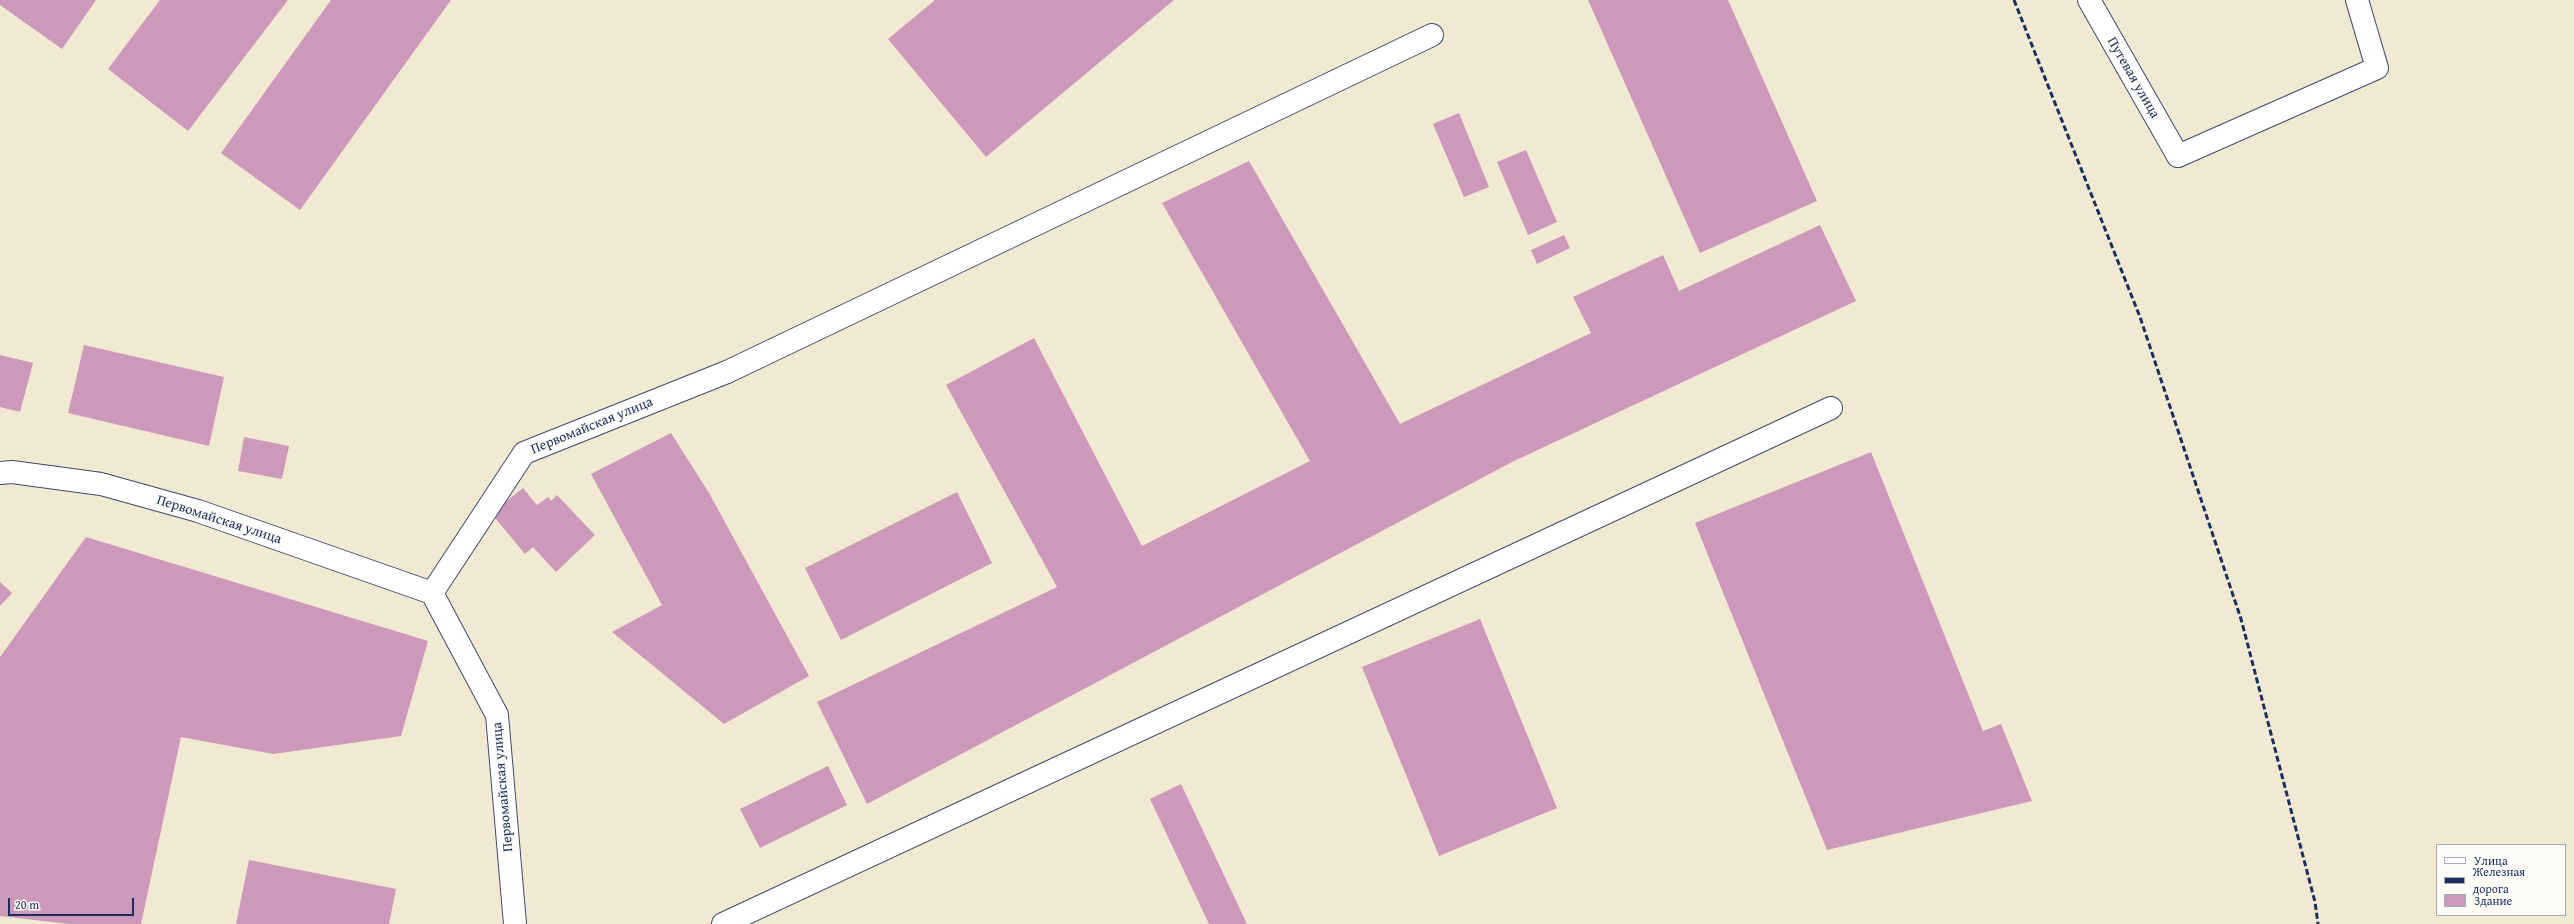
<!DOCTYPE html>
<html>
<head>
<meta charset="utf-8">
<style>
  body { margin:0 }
  #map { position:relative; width:2574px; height:924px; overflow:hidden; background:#f2e9d2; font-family:"Gentium Book Plus",serif }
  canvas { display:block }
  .legend { position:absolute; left:2436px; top:844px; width:130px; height:72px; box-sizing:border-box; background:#fdfcf7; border:1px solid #a3aaba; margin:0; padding:5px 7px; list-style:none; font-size:12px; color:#1b2f5e }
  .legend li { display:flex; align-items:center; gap:8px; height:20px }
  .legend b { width:20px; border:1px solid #a3aaba }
  .scale { position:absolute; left:8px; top:898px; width:126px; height:18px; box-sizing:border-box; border:2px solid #1b2f5e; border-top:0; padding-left:5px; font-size:12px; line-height:14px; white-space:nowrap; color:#1b2f5e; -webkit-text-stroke:3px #fdfcf7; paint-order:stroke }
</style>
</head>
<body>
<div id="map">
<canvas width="2574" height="924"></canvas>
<ul class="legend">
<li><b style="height:5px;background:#fff"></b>Улица</li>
<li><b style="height:5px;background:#1b2f5e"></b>Железная дорога</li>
<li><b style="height:11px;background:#c9b"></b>Здание</li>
</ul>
<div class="scale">20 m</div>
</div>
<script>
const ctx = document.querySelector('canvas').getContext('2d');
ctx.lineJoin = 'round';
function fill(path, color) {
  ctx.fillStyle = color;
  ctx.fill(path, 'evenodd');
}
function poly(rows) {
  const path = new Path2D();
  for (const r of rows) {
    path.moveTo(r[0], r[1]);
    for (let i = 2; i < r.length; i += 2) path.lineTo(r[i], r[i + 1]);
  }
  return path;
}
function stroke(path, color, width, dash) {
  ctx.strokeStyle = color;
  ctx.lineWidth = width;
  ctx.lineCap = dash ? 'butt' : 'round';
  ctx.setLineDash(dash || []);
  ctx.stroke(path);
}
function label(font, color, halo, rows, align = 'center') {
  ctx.font = font + ' "Gentium Book Plus",serif';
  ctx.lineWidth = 3.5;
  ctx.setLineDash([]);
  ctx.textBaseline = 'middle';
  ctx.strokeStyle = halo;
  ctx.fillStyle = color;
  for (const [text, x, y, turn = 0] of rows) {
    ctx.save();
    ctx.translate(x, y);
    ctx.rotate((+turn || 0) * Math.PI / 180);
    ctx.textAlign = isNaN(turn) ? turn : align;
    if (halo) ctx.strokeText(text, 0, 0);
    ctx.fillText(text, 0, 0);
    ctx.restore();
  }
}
fill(poly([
  [0,0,96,0,62,49,0,5],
  [160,0,288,0,188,131,108,69],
  [331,0,451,0,300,210,221,153],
  [935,0,1174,0,986,157,888,39],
  [1588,0,1728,0,1817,201,1700,253],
  [1459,113,1489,187,1464,197,1433,124],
  [1526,150,1557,222,1528,235,1497,162],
  [1249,161,1400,424,1591,333,1573,297,1663,255,1679,291,1820,225,1856,301,1512,462,867,804,817,702,1057,587,946,385,1034,338,1142,546,1310,461,1162,203],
  [1564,235,1570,248,1537,264,1531,250],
  [84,345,224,377,209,446,68,413],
  [0,355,33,363,20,412,0,407],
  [671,433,709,493,809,676,724,724,612,632,662,605,591,474],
  [244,437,289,446,282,479,238,471],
  [1871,452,1983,731,2001,724,2032,801,1827,850,1695,523],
  [523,488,537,505,548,497,551,501,557,495,595,535,556,572,533,547,525,554,491,513],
  [957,492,992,563,841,640,805,568],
  [86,537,428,641,401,736,273,754,181,737,141,924,69,924,0,916,0,657],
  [0,582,12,593,0,606],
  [1480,619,1557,808,1439,856,1362,667],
  [828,766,847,805,760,848,740,809],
  [1181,784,1247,924,1209,924,1150,799],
  [249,860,396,889,389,924,236,924]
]), '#c9b');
const lane = poly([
  [2178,156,2377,68,2357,0],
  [727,372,1432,35],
  [723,924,1831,408]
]);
const street = poly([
  [2089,0,2178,156],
  [0,473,12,472,101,484,198,511,432,593,497,715,515,924],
  [432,593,524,453,727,372]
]);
stroke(lane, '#3b4b6f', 24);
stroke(street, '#3b4b6f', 24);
stroke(lane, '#fff', 22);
stroke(street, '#fff', 22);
stroke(poly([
  [2014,0,2140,317,2241,619,2315,902,2318,924]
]), '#1b2f5e', 3, [6, 3]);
label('14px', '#1b2f5e', '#fdfcf7', [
  ["Путевая улица",2133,78,60],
  ["Первомайская улица",592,426,-22],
  ["Первомайская улица",219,520,18],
  ["Первомайская улица",503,787,-95]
]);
</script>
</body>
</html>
